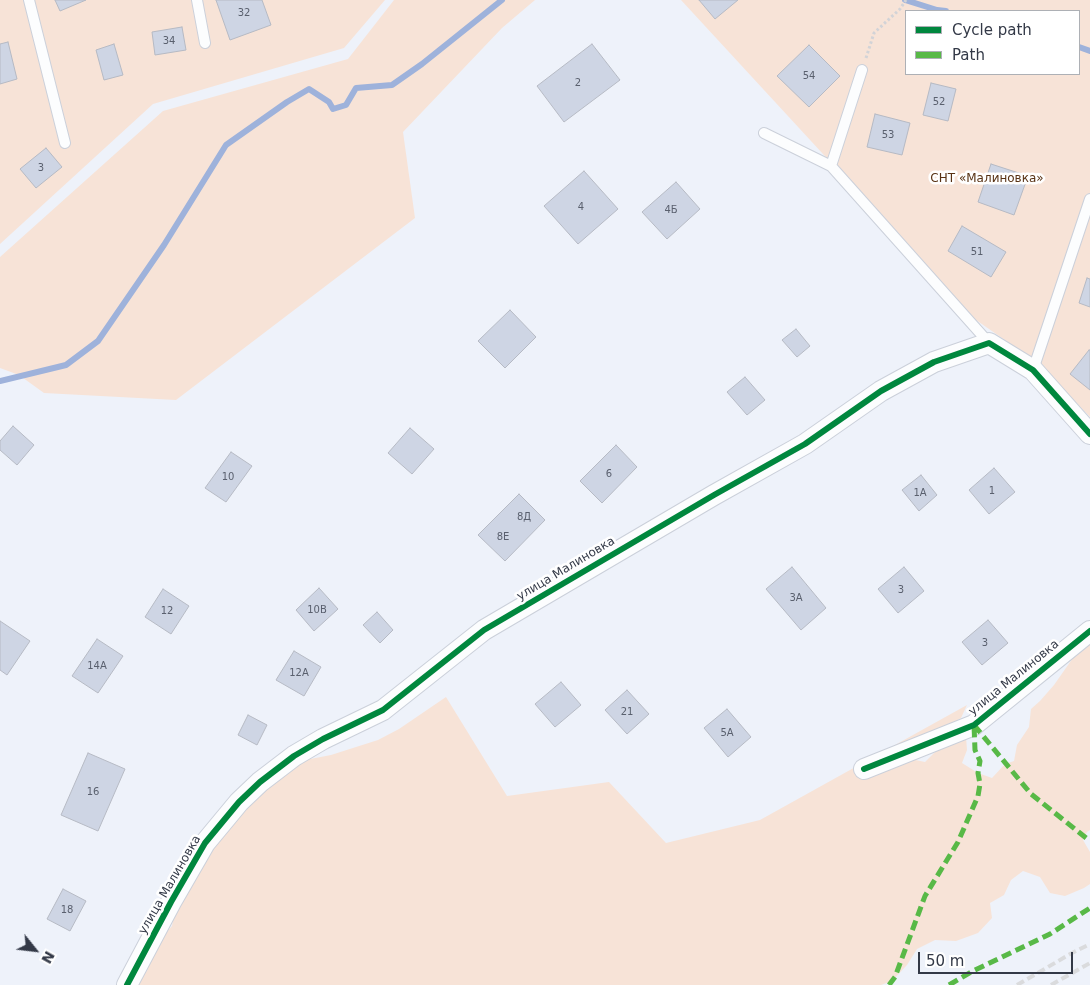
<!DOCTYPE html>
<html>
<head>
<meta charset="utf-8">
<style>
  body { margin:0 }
  #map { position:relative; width:1090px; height:985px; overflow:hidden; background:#eef2fa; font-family:"DejaVu Sans",sans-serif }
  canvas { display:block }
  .legend { position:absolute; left:905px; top:10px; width:175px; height:65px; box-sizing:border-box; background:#fff; border:1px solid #adb0b5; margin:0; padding:6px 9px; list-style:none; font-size:15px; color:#333947 }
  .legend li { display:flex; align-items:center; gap:10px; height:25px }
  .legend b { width:25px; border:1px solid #adb0b5 }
  .north { position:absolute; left:10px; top:925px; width:50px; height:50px; -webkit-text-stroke:4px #fff; paint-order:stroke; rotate:119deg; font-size:14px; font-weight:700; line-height:20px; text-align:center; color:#333947 }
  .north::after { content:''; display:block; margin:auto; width:18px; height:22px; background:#333947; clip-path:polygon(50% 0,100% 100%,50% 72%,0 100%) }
  .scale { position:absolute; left:918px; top:952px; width:155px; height:22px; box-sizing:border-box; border:2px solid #333947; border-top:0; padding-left:6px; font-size:15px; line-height:18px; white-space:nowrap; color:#333947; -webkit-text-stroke:4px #fff; paint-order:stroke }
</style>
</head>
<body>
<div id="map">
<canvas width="1090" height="985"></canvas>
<ul class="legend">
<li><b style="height:6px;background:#00873e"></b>Cycle path</li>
<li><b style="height:6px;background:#58b947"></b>Path</li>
</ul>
<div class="north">N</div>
<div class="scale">50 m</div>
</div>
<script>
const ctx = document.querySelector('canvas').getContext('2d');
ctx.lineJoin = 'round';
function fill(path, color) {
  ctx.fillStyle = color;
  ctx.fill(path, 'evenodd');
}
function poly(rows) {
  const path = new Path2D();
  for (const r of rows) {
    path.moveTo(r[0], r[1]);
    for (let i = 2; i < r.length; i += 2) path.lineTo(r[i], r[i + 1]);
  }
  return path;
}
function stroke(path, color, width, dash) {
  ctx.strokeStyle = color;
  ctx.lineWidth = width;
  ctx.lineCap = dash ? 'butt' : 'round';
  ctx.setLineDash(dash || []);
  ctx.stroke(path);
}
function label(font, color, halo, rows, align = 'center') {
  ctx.font = font + ' "DejaVu Sans",sans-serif';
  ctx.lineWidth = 5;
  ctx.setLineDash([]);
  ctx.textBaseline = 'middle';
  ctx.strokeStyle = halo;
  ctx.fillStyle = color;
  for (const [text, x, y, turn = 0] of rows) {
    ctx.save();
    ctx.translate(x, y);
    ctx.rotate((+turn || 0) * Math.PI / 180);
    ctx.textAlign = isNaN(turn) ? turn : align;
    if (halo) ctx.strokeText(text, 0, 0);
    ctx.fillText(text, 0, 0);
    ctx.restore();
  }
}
fill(poly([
  [0,0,385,0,344,48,153,104,0,244],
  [394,0,535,0,502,28,403,132,415,218,176,400,44,393,19,375,0,368,0,257,163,111,348,59],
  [681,0,1090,0,1090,417,1038,363,976,320],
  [906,11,1079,11,1079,74,906,74],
  [1090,644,1090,830,1087,832,1083,840,1090,852,1090,884,1084,888,1065,896,1050,893,1040,877,1023,871,1011,880,1004,895,990,903,992,918,978,933,956,941,935,940,917,949,907,965,892,981,881,985,129,985,147,971,154,947,172,926,176,905,221,836,260,795,288,772,300,761,331,755,378,740,399,729,446,697,507,796,609,782,666,843,760,820,967,705,961,718,937,732,920,740,902,743,887,754,925,762,936,751,955,736,966,737,967,750,962,763,978,773,992,778,1005,764,1014,761,1017,745,1029,727,1031,709,1040,701,1054,685,1075,655]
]), '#f7e3d7');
stroke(poly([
  [905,0,937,10,946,11],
  [1079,47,1090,51],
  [0,381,66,365,98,341,164,245,226,145,287,102,309,89,329,102,333,109,346,105,356,88,392,85,422,64,502,0]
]), '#9eb2db', 6);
const building = poly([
  [55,0,86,0,60,11,55,0],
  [216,0,262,0,271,25,230,40,216,0],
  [699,0,738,0,715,19,699,0],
  [182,27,186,50,155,55,152,32,182,27],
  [8,42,17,79,0,84,0,44,8,42],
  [114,44,123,75,104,80,96,50,114,44],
  [592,44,620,80,564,122,537,86,592,44],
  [809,45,840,76,809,107,777,76,809,45],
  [931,83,956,89,948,121,923,115,931,83],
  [875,114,910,123,902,155,867,147,875,114],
  [46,148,62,167,36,188,20,169,46,148],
  [991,164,1028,176,1014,215,978,202,991,164],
  [584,171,618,209,578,244,544,206,584,171],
  [676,182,700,209,667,239,642,212,676,182],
  [962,226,1006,252,991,277,948,251,962,226],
  [1087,278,1090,279,1090,307,1079,303,1087,278],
  [510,310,536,337,505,368,478,341,510,310],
  [796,329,810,346,797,357,782,340,796,329],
  [1089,350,1090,350,1090,390,1070,374,1089,350],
  [745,377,765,400,747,415,727,392,745,377],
  [13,426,34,445,17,465,0,450,0,441,13,426],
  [410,428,434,449,412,474,388,453,410,428],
  [616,445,637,467,602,503,580,481,616,445],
  [231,452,252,466,226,502,205,488,231,452],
  [994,468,1015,492,989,514,969,490,994,468],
  [921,475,937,495,919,511,902,490,921,475],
  [519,494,545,520,505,561,478,535,519,494],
  [792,567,826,608,801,630,766,589,792,567],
  [904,567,924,591,898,613,878,589,904,567],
  [319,588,338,609,314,631,296,610,319,588],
  [163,589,189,606,171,634,145,617,163,589],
  [377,612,393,630,380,643,363,625,377,612],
  [988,620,1008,643,982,665,962,642,988,620],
  [0,621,30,641,7,675,0,670,0,621],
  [97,639,123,656,98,693,72,676,97,639],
  [294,651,321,667,304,696,276,680,294,651],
  [561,682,581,705,555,727,535,704,561,682],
  [627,690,649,714,627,734,605,710,627,690],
  [727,709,751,737,728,757,704,728,727,709],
  [248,715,267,725,257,745,238,735,248,715],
  [88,753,125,769,98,831,61,815,88,753],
  [63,889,86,901,70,931,47,919,63,889]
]);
fill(building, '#ced5e4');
stroke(building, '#b6bac4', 1);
const service = poly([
  [29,0,65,143],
  [197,0,205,43],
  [862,70,831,166,989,343],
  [764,133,831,166],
  [1033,370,1090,199]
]);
const minor = poly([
  [864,769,974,725,1090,631],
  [127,985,171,902,205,843,239,802,260,782,294,756,323,739,383,710,484,630,714,495,805,444,881,391,934,362,989,343,1033,370,1090,434]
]);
stroke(service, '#cbd0da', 12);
stroke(minor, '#cbd0da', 22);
stroke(poly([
  [866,58,874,33,900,9,906,0]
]), '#d2d3d7', 3, [2.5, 2.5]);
stroke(service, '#fcfdfe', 10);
stroke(minor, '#fcfdfe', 20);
stroke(poly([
  [1017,985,1072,953,1090,944],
  [1051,985,1090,963]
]), '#dadbdd', 4, [8, 4]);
stroke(poly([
  [974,725,1031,794,1090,841],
  [889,985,895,977,925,896,958,842,978,796,980,784,978,773,980,761,975,750,974,725],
  [949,985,971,972,1050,934,1090,908]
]), '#58b947', 5, [10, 5]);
stroke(poly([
  [864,769,974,725,1090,631],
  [127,985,171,902,205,843,239,802,260,782,294,756,323,739,383,710,484,630,714,495,805,444,881,391,934,362,989,343,1033,370,1090,434]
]), '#00873e', 6);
label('10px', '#5a606e', null, [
  ["32",244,13],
  ["34",169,41],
  ["54",809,76],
  ["2",578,83],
  ["52",939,102],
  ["53",888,135],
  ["3",41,168],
  ["4",581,207],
  ["4Б",671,210],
  ["51",977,252],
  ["6",609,474],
  ["10",228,477],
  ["1",992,491],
  ["1А",920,493],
  ["8Д",524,517],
  ["8Е",503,537],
  ["3",901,590],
  ["3А",796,598],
  ["10В",317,610],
  ["12",167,611],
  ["3",985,643],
  ["14А",97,666],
  ["12А",299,673],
  ["21",627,712],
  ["5А",727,733],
  ["16",93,792],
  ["18",67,910]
]);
label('12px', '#583214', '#fff', [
  ["СНТ «Малиновка»",987,179]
]);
label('12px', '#333947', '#fff', [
  ["улица Малиновка",566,569,-31],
  ["улица Малиновка",1014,678,-39],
  ["улица Малиновка",170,885,-60]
]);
</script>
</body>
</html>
